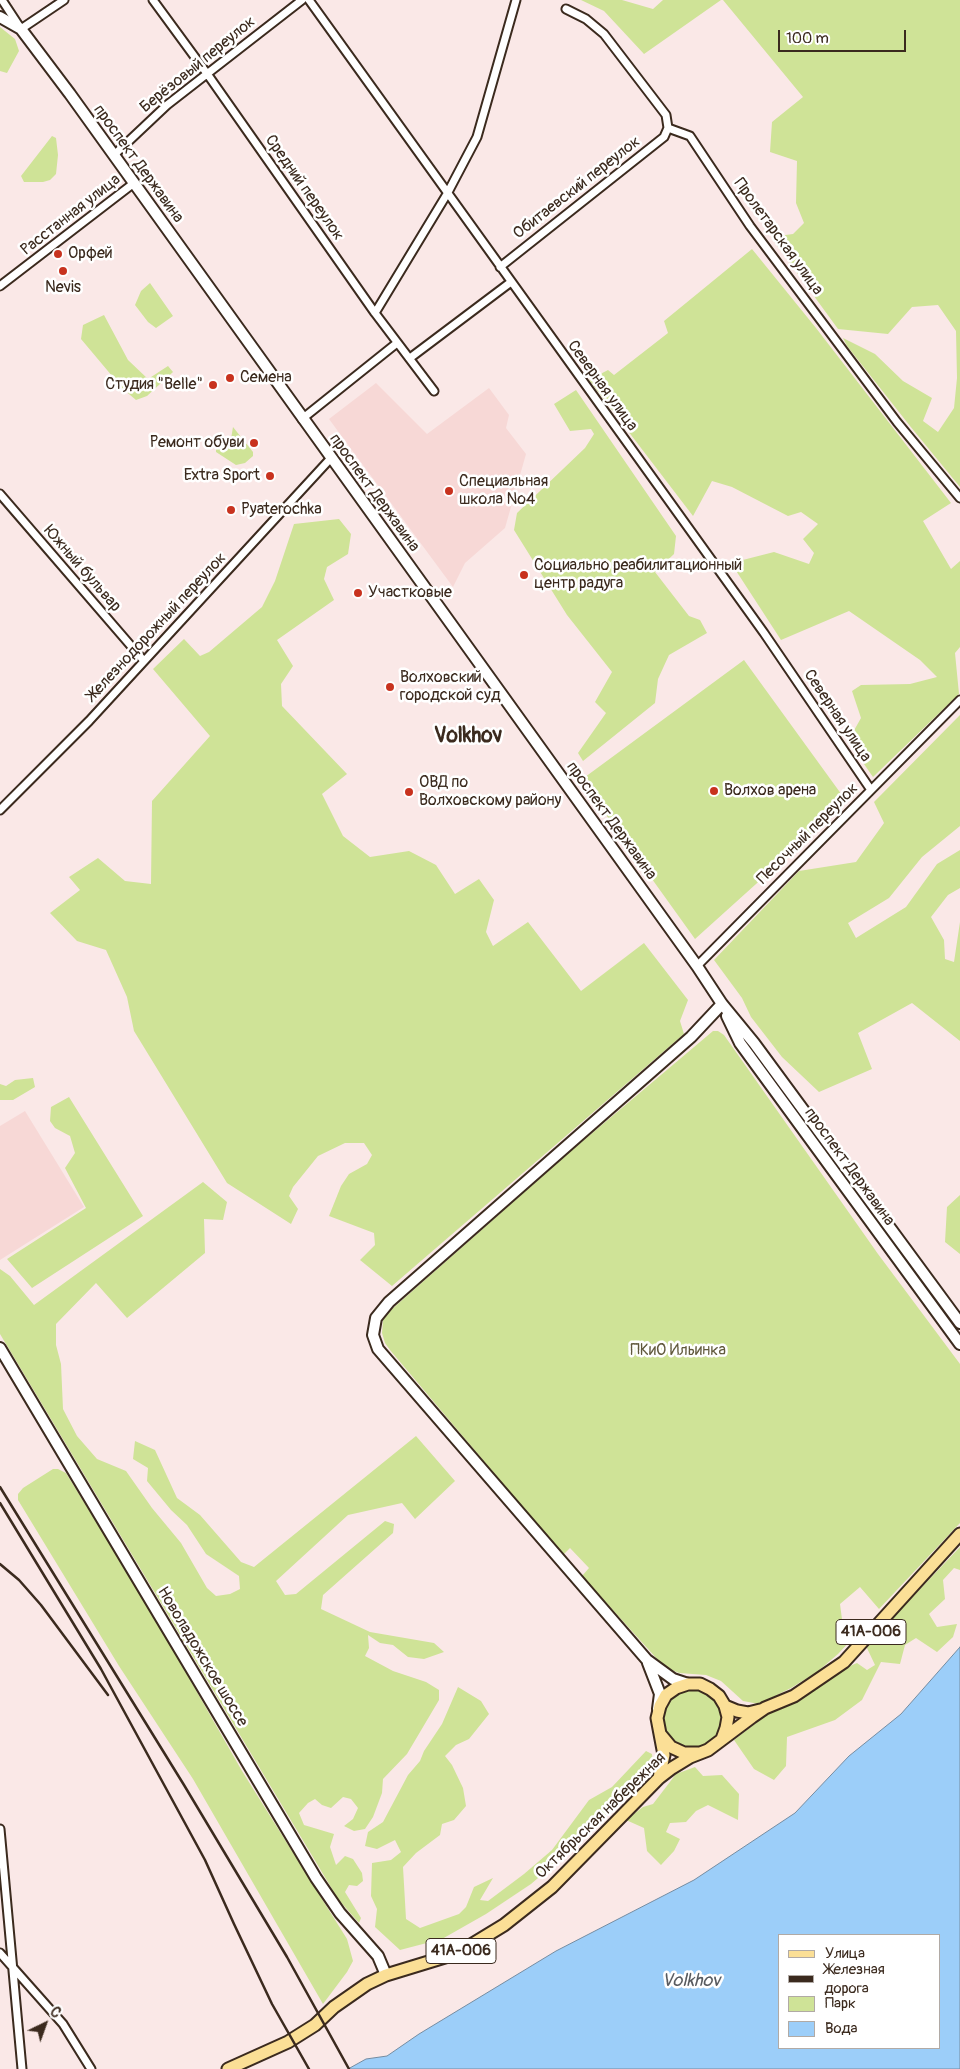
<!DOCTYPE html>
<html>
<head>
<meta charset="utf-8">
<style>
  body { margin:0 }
  #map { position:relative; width:960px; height:2069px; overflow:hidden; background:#fae8e7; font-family:Pangolin,sans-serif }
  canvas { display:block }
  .legend { position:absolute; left:778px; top:1934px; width:162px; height:115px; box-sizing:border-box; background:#fff; border:1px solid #b1aaa5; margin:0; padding:6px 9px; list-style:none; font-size:15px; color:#3b2a1e }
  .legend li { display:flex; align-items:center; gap:10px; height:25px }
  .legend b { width:25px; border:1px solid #b1aaa5 }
  .north { position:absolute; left:20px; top:1999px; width:50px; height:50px; -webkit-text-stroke:4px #fff; paint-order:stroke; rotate:42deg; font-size:14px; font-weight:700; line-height:20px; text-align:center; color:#3b2a1e }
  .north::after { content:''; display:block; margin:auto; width:18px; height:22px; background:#3b2a1e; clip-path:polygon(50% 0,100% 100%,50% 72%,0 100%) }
  .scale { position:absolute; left:778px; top:30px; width:128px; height:22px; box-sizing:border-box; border:2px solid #3b2a1e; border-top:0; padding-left:6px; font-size:15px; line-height:18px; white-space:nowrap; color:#3b2a1e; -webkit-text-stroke:4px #fff; paint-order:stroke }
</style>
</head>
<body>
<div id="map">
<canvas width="960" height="2069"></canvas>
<ul class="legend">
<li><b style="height:6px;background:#fbdf96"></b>Улица</li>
<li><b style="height:6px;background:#3b2a1e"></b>Железная дорога</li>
<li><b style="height:14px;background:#cfe397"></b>Парк</li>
<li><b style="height:14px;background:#9ccef9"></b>Вода</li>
</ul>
<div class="north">С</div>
<div class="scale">100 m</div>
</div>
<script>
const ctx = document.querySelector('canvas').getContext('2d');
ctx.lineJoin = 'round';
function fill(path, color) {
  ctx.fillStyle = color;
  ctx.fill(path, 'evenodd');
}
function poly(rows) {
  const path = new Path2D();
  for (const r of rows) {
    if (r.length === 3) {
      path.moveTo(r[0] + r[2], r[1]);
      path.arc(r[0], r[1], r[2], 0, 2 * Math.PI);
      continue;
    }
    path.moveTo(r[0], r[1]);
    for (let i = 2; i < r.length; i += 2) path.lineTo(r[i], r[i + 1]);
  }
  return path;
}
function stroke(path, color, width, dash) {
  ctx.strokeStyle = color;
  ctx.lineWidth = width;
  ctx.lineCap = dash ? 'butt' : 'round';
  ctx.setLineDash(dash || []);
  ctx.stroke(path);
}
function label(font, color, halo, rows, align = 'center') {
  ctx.font = font + ' Pangolin,sans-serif';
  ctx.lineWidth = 5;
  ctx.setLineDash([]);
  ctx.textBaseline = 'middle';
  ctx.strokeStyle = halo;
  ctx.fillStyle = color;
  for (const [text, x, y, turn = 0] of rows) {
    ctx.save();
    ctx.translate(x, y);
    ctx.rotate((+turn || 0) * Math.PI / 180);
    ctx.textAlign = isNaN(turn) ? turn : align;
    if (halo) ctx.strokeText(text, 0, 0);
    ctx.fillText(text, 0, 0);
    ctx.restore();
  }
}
fill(poly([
  [376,383,427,434,489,388,509,415,506,428,526,454,505,528,465,563,453,587,329,419],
  [25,1111,84,1207,0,1260,0,1126]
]), '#f7d8d6');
fill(poly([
  [581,0,622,0,653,9,663,0,721,0,644,54,604,11],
  [723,0,960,0,960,487,910,426,847,346,843,338,875,354,903,381,932,398,923,421,938,432,954,408,957,378,956,331,938,305,912,307,888,334,838,329,771,237,793,234,804,223,796,203,797,161,770,152,772,122,803,97],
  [0,27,15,39,19,51,7,73,0,71],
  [52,136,56,138,58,155,56,174,50,180,43,182,24,182,21,176],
  [752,249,816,328,951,503,923,521,951,569,960,561,960,647,955,653,959,694,873,777,848,741,861,718,852,691,861,685,910,684,937,677,920,660,849,611,781,640,731,563,774,552,809,564,814,553,803,539,818,524,801,512,788,516,732,487,712,481,693,516,589,380,608,370,614,375,668,333,664,321],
  [150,283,173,316,156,328,148,322,135,305,141,291],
  [104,315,128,360,148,379,168,366,173,372,147,396,136,400,123,389,81,339,83,325],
  [576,390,676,536,674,554,655,572,689,616,700,620,707,633,669,655,658,679,655,703,583,761,578,753,606,713,595,702,612,672,567,615,514,530,517,513,585,448,594,434,591,429,570,431,554,404],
  [233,427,253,452,253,456,245,463,236,465,216,452,216,446,230,445],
  [339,519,351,534,348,554,327,567,324,579,334,600,277,640,293,666,281,684,282,706,347,774,322,794,343,836,370,857,409,851,436,865,455,894,479,879,494,900,486,932,493,946,528,922,581,991,644,943,688,1000,680,1021,684,1034,392,1286,360,1260,375,1245,374,1233,329,1216,341,1186,349,1174,367,1164,372,1155,364,1143,345,1143,318,1156,293,1187,289,1196,298,1209,291,1224,227,1183,134,1031,127,997,106,950,77,941,50,913,80,890,69,877,98,858,125,881,151,884,152,801,210,736,153,669,184,639,200,656,209,652,262,607,275,581,294,524],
  [744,660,847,802,695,939,581,780],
  [960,715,960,826,922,857,889,898,848,923,856,938,906,907,937,864,960,850,960,888,948,895,931,917,944,940,945,959,954,962,960,922,960,1041,912,1003,858,1033,872,1069,819,1092,782,1057,751,1017,742,998,714,960,799,871,856,862,884,823,874,802],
  [713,1031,718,1031,724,1035,878,1254,960,1364,960,1523,879,1609,860,1587,840,1604,843,1627,852,1639,838,1654,817,1672,791,1688,759,1704,743,1701,721,1681,706,1675,679,1673,667,1668,658,1660,582,1576,589,1568,570,1548,563,1555,390,1350,385,1343,382,1333,383,1320,392,1309,571,1151],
  [33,1078,35,1087,13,1100,0,1100,0,1084,6,1086,15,1080],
  [69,1097,143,1216,32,1288,7,1259,86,1208,65,1168,75,1153,70,1136,55,1128,50,1121,51,1107],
  [203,1182,227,1202,223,1220,204,1219,205,1253,127,1318,96,1283,56,1324,56,1345,61,1364,63,1409,77,1436,97,1459,126,1471,152,1508,181,1543,207,1588,216,1596,230,1594,240,1589,239,1576,206,1554,187,1525,171,1510,147,1481,148,1468,133,1459,135,1441,155,1450,177,1498,200,1515,241,1562,254,1567,416,1436,455,1481,415,1519,402,1503,348,1515,276,1581,285,1595,296,1594,385,1521,394,1524,393,1533,323,1595,321,1609,370,1632,434,1643,444,1652,424,1659,408,1657,393,1645,380,1643,368,1635,369,1648,365,1656,393,1671,426,1682,439,1690,439,1700,407,1754,383,1779,382,1793,373,1817,365,1829,354,1831,344,1826,353,1819,358,1808,351,1799,343,1797,331,1808,322,1805,315,1799,308,1803,299,1813,304,1825,334,1834,330,1847,336,1865,345,1856,353,1859,362,1873,363,1881,357,1886,349,1885,345,1892,361,1918,359,1923,338,1899,0,1334,0,1269,10,1276,34,1305],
  [960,1195,960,1254,945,1242,947,1207],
  [53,1469,58,1469,66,1473,148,1606,242,1771,347,1939,353,1961,347,1972,323,2004,193,1779,119,1666,18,1500,18,1494,23,1488],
  [960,1547,960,1570,954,1568,943,1580,945,1599,929,1614,937,1627,957,1624,953,1637,937,1652,916,1638,905,1645,900,1664,881,1662,862,1700,835,1720,787,1737,786,1766,774,1780,754,1769,734,1740,765,1716,807,1695,843,1669,857,1663,867,1670,875,1665,866,1646],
  [458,1687,481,1701,489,1714,469,1739,456,1745,445,1756,452,1765,463,1788,466,1806,454,1820,442,1824,440,1835,416,1853,403,1867,406,1919,420,1928,459,1914,466,1907,474,1887,493,1878,480,1900,488,1901,524,1874,552,1850,589,1800,612,1787,646,1751,652,1754,653,1764,645,1778,565,1855,531,1884,486,1914,442,1939,400,1950,375,1927,377,1909,371,1896,372,1863,391,1860,401,1852,395,1840,377,1849,365,1846,368,1832,383,1822,408,1775,420,1761,424,1751,442,1724],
  [693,1718,29],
  [695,1767,703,1776,722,1775,739,1794,738,1820,708,1805,696,1811,686,1822,670,1823,666,1832,680,1839,674,1851,661,1865,647,1851,644,1828,626,1820,643,1807,653,1804,676,1774]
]), '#cfe397');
const water = poly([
  [960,1647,960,2069,348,2069,366,2059,387,2056,419,2034,556,1951,694,1880,795,1813,849,1756,901,1714,960,1647],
  [779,1935,939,1935,939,2048,779,2048,779,1935]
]);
fill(water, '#9ccef9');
stroke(water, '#758ca1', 1);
const street = poly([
  [2,0,21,29,64,0],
  [153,0,208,75,375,313,434,391],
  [309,0,764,633,871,790],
  [566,9,586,19,604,34,666,115,668,128,690,136,750,226,897,422,960,498],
  [114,155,167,105,302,0],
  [500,267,664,137,668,128],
  [0,286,134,183],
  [375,313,447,194,477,137,516,0],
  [410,358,511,282],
  [302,419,397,343],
  [0,494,144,661],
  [0,810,89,721,331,458],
  [697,966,960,700],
  [0,1829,22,2069],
  [0,1953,63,2024,91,2069]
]);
const secondary = poly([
  [0,17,21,29,70,94,697,966,722,1004,754,1043,960,1323],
  [727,1016,740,1043,960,1344],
  [0,1348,316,1878,340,1913,378,1956,386,1975],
  [648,1663,660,1694,658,1709],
  [688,1684,673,1679,647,1660,378,1349,373,1335,376,1318,389,1302,691,1037,722,1004]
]);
const primary = poly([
  [725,1706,737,1711,748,1713,760,1710],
  [661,1735,671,1747,684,1753,698,1753],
  [659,1778,664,1755,657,1718,660,1706,666,1695,676,1688,688,1684,700,1684,710,1689,719,1696,725,1706,728,1717,726,1728,722,1739],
  [228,2069,288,2042,315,2025,334,2007,367,1984,386,1975,458,1953,504,1925,552,1887,659,1778,672,1768,690,1757,708,1750,752,1717,765,1708,794,1696,844,1662,960,1534]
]);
stroke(street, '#3b2a1e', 11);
stroke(secondary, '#3b2a1e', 14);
stroke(primary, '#3b2a1e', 15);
stroke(street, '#fff', 7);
stroke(secondary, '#fff', 10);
stroke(primary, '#fbdf96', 11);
stroke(poly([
  [0,1487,184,1785,287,1957,349,2069],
  [0,1503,101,1669,205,1860,234,1924,272,2004,309,2069],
  [0,1564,19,1580,41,1605,108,1695]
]), '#3b2a1e', 2.5);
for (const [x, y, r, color] of [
  [58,254,5,"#c8321e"],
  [63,271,5,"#c8321e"],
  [230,378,5,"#c8321e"],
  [213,385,5,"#c8321e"],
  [254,443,5,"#c8321e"],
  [270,476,5,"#c8321e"],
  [449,491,5,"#c8321e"],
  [231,510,5,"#c8321e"],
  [524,575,5,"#c8321e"],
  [358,593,5,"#c8321e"],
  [390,687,5,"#c8321e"],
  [714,791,5,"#c8321e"],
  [409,792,5,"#c8321e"]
]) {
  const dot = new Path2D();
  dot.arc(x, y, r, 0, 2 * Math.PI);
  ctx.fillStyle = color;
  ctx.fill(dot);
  stroke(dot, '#fff', 2);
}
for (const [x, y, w] of [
  [871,1632,70],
  [461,1951,70]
]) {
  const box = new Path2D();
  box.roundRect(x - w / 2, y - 12.5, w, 25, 4);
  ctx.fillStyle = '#fff';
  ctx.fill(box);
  stroke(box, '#3b2a1e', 1);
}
label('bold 15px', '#3b2a1e', null, [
  ["41А-006",871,1632],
  ["41А-006",461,1951]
]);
label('16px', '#3b2a1e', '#fff', [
  ["Берёзовый переулок",198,65,-39],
  ["проспект Державина",138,164,54],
  ["Средний переулок",304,188,55],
  ["Обитаевский переулок",577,188,-38],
  ["Расстанная улица",71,215,-38],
  ["Пролетарская улица",778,237,54],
  ["Северная улица",602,386,54],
  ["проспект Державина",374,493,54],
  ["Южный бульвар",82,569,49],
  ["Железнодорожный переулок",157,627,-47],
  ["Северная улица",837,716,56],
  ["проспект Державина",611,821,54],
  ["Песочный переулок",808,834,-45],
  ["проспект Державина",849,1167,54],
  ["Новоладожское шоссе",202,1657,59],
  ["Октябрьская набережная",601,1816,-44]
]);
label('16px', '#3b2a1e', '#fff', [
  ["Орфей",68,254],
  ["Nevis",63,288,"center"],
  ["Семена",240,378],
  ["Студия \"Belle\"",203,385,"right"],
  ["Ремонт обуви",244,443,"right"],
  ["Extra Sport",260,476,"right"],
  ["Специальная",459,482],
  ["школа №4",459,500],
  ["Pyaterochka",241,510],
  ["Социально реабилитационный",534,566],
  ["центр радуга",534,584],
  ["Участковые",368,593],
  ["Волховский",400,678],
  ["городской суд",400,696],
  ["ОВД по",419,783],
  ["Волховскому району",419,801],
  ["Волхов арена",724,791]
], 'left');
label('16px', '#60583c', '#fff', [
  ["ПКиО Ильинка",678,1351]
]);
label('italic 18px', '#585b60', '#fff', [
  ["Volkhov",691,1981]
]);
label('bold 21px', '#3b2a1e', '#fff', [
  ["Volkhov",468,737]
]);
</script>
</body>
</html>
